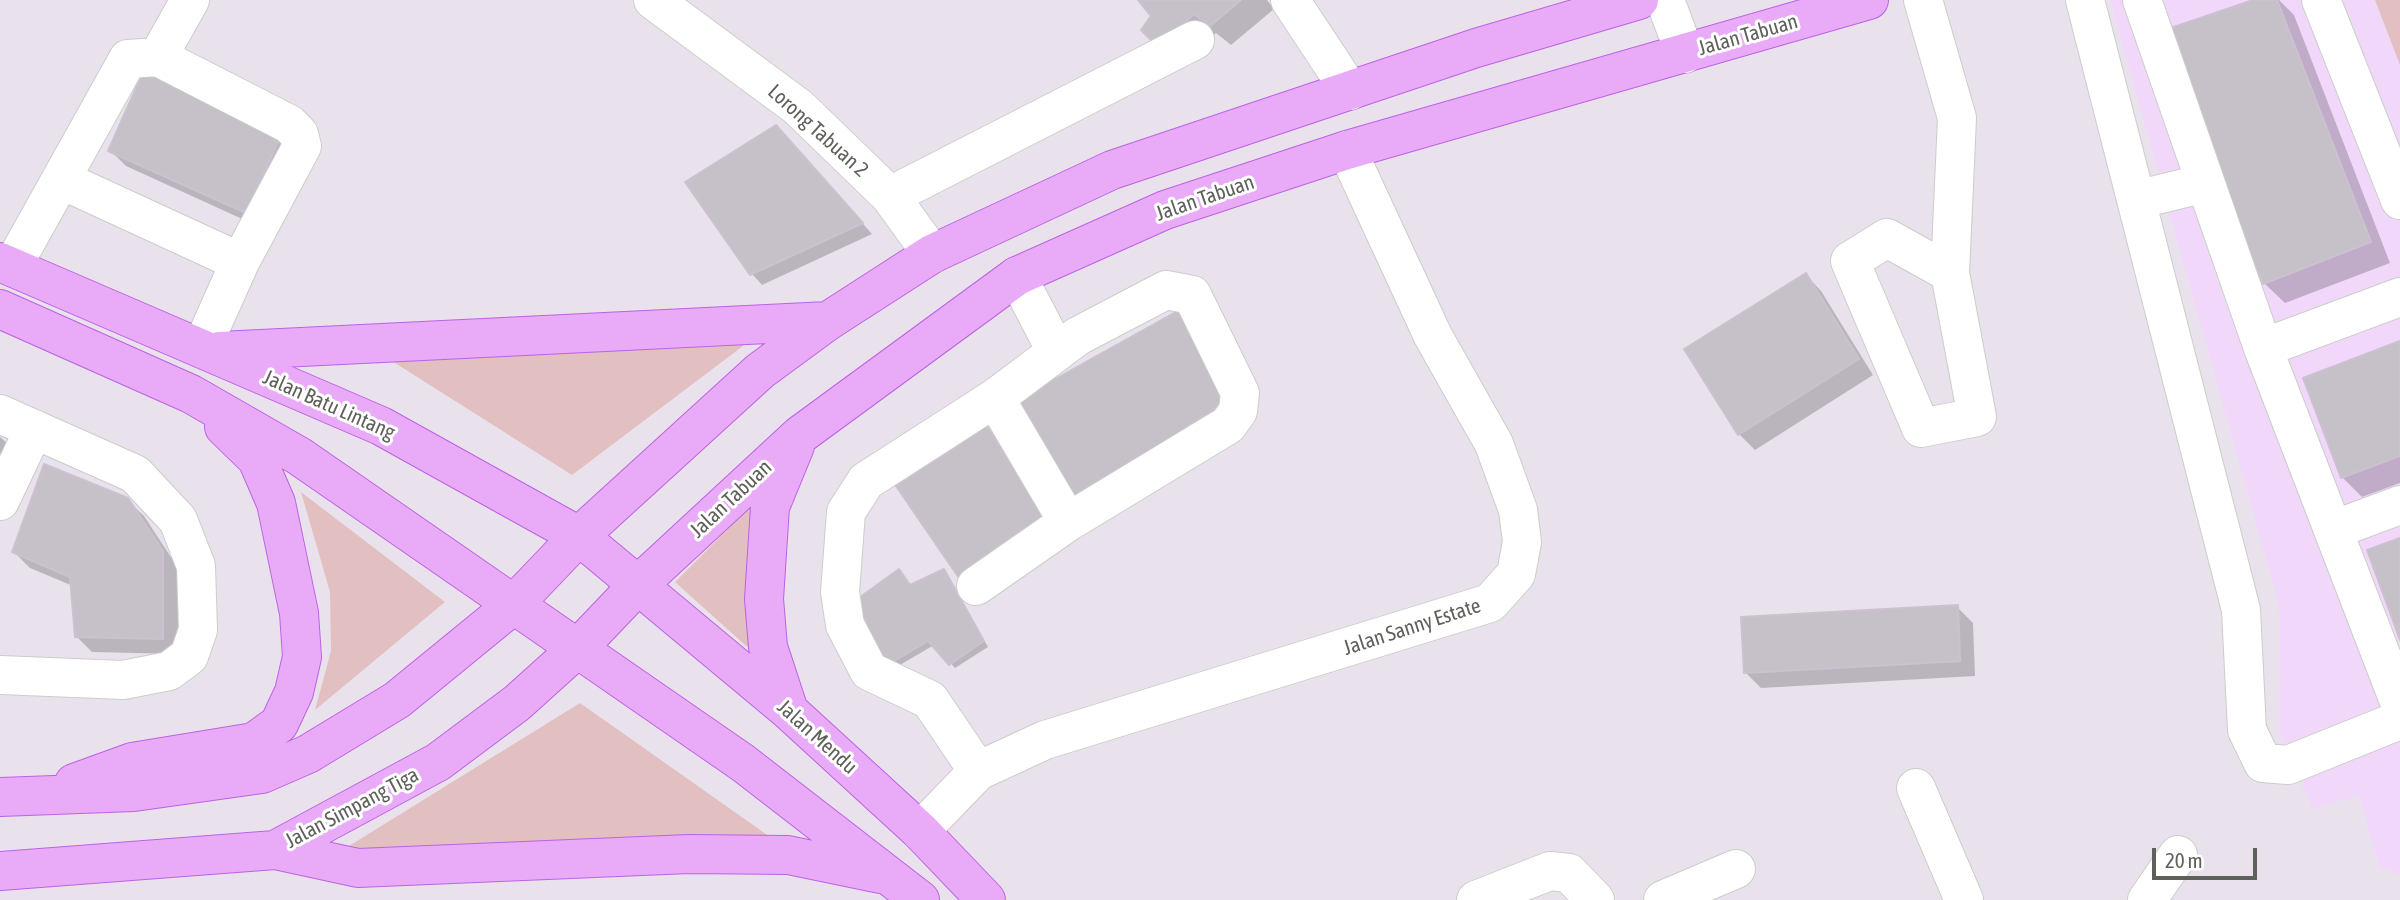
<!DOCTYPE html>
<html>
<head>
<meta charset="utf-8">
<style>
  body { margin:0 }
  #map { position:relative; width:2400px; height:900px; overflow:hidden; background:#e9e2ec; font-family:"Asap Condensed",sans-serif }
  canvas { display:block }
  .scale { position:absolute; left:2152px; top:848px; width:105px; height:32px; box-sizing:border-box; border:4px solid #5e615a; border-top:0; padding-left:9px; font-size:21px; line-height:24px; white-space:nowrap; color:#5e615a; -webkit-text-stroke:5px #fff; paint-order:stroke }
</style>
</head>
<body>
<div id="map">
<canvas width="2400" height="900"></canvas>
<div class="scale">20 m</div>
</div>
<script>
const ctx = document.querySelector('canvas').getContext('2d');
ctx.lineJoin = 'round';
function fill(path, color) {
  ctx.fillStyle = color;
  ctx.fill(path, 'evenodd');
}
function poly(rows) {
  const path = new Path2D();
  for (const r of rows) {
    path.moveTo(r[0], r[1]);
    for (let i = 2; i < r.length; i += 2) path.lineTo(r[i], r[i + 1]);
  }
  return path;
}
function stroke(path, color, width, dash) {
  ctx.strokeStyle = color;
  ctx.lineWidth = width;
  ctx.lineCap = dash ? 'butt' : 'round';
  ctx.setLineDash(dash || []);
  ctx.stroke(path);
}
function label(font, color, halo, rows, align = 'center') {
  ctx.font = font + ' "Asap Condensed",sans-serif';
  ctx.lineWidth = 6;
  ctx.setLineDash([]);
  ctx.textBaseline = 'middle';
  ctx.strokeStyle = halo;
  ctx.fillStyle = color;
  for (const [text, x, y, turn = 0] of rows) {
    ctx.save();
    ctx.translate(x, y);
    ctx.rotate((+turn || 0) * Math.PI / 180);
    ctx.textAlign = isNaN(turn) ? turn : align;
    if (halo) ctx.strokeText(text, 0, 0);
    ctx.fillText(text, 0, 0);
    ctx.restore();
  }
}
fill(poly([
  [2110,0,2400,0,2400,875,2379,866,2359,796,2312,809,2280,734,2279,606]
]), '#f1d8fa');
fill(poly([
  [2375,0,2400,0,2400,65],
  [747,343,572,475,384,356],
  [301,492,445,602,315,710,331,651,330,592],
  [750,507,754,653,675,582],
  [580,703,773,839,344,849]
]), '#e2c0c1');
fill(poly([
  [1140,0,1267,0,1274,9,1231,45,1216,33,1178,65,1153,16],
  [2258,0,2279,0,2294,15,2390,263,2285,303,2264,283],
  [281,134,297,150,262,228,126,166,110,150],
  [787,138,872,234,762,285,752,274],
  [1806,275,1821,291,1873,375,1755,450,1739,434],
  [1183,310,1243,406,1113,512],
  [2400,343,2400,483,2362,497,2342,477],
  [987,428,1003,444,1057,531,1052,544],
  [0,437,8,444,0,464],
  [127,500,144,516,178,568,179,654,92,652,76,636,73,586,30,568,14,552],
  [944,571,988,647,955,668,934,645,888,672,911,587],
  [1957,607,1973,623,1975,676,1761,688,1745,672]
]), '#0003');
const building = poly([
  [1138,0,1241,0,1210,26,1194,14,1157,46,1141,30,1151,16,1138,0],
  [2253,0,2277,0,2371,242,2263,284,2162,31,2253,0],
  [144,70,282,133,246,213,108,151,144,70],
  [776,125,863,223,750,275,685,182,776,125],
  [1806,273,1859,359,1738,435,1684,349,1806,273],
  [1183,308,1224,384,1218,406,1092,493,1074,498,1012,403,1183,308],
  [2400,341,2400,456,2341,478,2303,378,2400,341],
  [987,426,1042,514,1037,528,959,578,896,486,987,426],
  [44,464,128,498,163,551,163,639,75,637,70,577,12,552,44,464],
  [2400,538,2400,640,2367,550,2400,538],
  [899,569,910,585,944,569,984,641,949,665,928,641,882,668,845,608,899,569],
  [1958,605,1960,661,1744,673,1741,617,1958,605]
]);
fill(building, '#c6c0c9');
stroke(building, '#cbc1d0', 2);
const minor = poly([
  [653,0,798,107,890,196,932,254],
  [1290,0,1350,91],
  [1665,0,1685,54],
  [1923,0,1957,118,1950,273,1977,417,1921,428,1850,261,1887,238,1950,273],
  [2085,0,2241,610,2247,730,2263,763,2288,765,2400,720],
  [2142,0,2263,348,2400,704],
  [2321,0,2400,200],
  [158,57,190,0],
  [62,180,240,262],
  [890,196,1195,40],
  [2136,200,2205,183],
  [12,267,128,59,158,57,289,124,299,134,302,146,240,262,202,347],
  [1017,276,1056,351],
  [2263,348,2400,297],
  [995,398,1068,522],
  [0,414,135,474,178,520,196,566,198,630,189,656,169,671,123,680,0,675],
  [0,501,34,429],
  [2333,530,2400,505],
  [976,586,1068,522,1228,425,1238,411,1240,393,1192,295,1166,290,1078,336,995,398,866,481,846,512,840,592,845,625,869,671,930,700,978,771],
  [1916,788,1964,900],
  [920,831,978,771,1045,740,1490,603,1516,574,1522,542,1518,510,1494,444,1433,336,1347,150],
  [1476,900,1550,871,1569,873,1595,900],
  [1663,900,1736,869],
  [2147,900,2178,855]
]);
const major = poly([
  [0,262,381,426,579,536,789,711,920,831,986,900],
  [0,309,191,394,299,456,743,763,920,900],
  [220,351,828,321],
  [789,711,768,647,764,599,770,507,795,446],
  [74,783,132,762,254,742,279,724,294,692,302,657,299,613,276,503,257,459,224,427],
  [0,797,134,792,262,774,308,754,397,700,512,606,579,536,760,371,828,321,932,254,1112,170,1476,48,1639,0],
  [275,850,358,868,689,854,788,855,880,874],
  [0,871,275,850,438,762,517,703,578,648,639,584,800,435,1017,276,1165,210,1347,150,1869,0]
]);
stroke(minor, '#cbcec8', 40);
stroke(major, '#bc62e5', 40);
stroke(minor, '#fff', 38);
stroke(major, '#e9abf8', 38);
label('21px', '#5e615a', '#fff', [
  ["Jalan Tabuan",1748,35,-16],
  ["Lorong Tabuan 2",818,131,42],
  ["Jalan Tabuan",1205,198,-19],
  ["Jalan Batu Lintang",329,405,24],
  ["Jalan Tabuan",731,499,-43],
  ["Jalan Sanny Estate",1412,627,-18],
  ["Jalan Mendu",817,737,42],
  ["Jalan Simpang Tiga",352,808,-28]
]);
</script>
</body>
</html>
